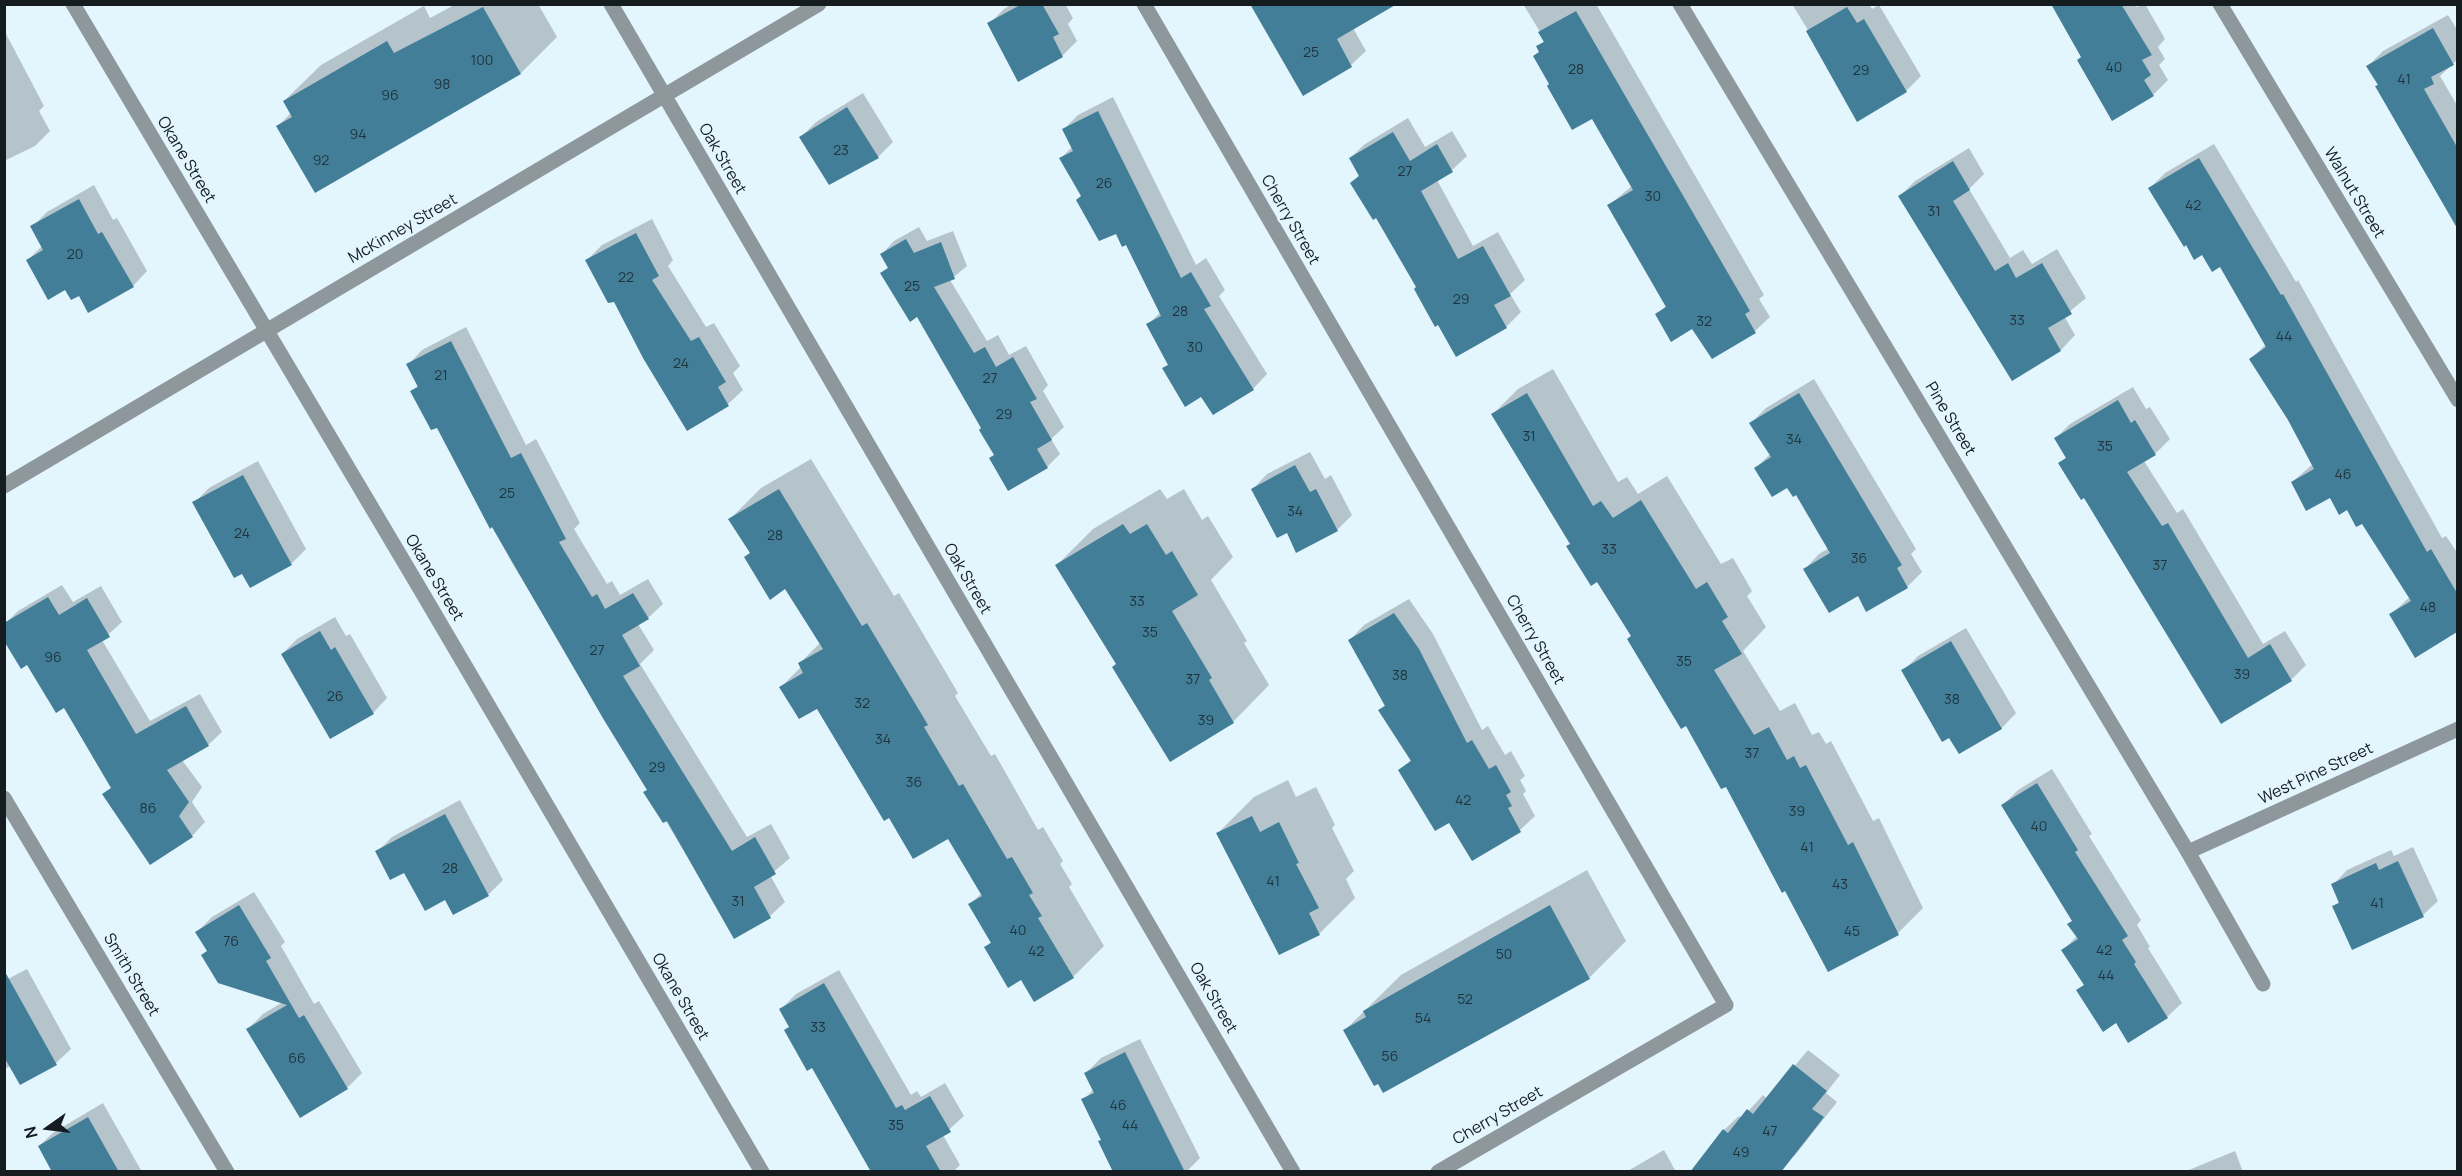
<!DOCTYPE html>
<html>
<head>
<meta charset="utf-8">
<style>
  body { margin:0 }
  #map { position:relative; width:2462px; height:1176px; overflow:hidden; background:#e3f5fd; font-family:Manrope,sans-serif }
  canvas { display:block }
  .frame { position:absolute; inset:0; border:6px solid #141c20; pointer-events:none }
  .north { position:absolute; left:18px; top:1098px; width:60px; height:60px; -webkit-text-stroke:4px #e3f5fd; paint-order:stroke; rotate:256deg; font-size:16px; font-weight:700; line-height:24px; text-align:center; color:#141c20 }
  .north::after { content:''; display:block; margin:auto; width:21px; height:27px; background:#141c20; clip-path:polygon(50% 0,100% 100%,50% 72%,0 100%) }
</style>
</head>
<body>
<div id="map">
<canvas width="2462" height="1176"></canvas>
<div class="frame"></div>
<div class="north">N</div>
</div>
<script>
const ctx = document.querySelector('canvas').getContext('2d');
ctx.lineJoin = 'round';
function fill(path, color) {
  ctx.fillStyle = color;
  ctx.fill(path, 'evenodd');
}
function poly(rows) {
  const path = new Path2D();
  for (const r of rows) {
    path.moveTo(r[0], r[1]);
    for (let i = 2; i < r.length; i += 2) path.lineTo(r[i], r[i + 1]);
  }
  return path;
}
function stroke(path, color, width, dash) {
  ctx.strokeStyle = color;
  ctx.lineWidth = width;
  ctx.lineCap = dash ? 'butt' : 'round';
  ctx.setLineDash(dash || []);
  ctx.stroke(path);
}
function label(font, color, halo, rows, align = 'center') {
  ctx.font = font + ' Manrope,sans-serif';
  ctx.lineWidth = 5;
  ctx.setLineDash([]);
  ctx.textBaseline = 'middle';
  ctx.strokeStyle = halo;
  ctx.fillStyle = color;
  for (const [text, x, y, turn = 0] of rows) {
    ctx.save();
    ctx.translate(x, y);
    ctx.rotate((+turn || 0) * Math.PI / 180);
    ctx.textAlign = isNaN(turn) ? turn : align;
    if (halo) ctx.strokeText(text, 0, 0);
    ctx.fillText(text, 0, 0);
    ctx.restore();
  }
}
fill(poly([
  [456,4,538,4,557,37,521,73,315,191,278,126,291,113,284,101,321,65,424,6,430,18],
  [1012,4,1065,4,1073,18,1068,24,1077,41,1062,56,989,24,1004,9],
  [1252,4,1353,28,1366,51,1351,65],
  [1523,4,1596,4,1764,295,1759,299,1770,317,1755,331,1692,327,1656,315,1667,305,1609,205,1632,186,1592,117,1551,84,1535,56,1540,51,1538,47,1545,40],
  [1792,4,1869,4,1872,9,1879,5,1921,76,1906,91,1819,48],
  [2053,4,2134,4,2136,7,2145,4,2165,39,2158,47,2165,59,2159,65,2168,80,2153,95,2082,56],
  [2448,15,2458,31,2458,59,2440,76,2458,107,2458,222,2401,130,2377,86,2379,84,2368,66,2383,51],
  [4,30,44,106,39,111,50,131,35,146,4,161],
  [863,93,893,142,878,157,801,137,816,122],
  [1113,97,1196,265,1206,258,1225,290,1219,296,1267,374,1253,389,1202,395,1164,369,1169,364,1148,324,1161,312,1126,243,1082,195,1061,158,1072,147,1063,130,1078,115],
  [1408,118,1425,147,1452,131,1467,156,1452,170,1437,180,1473,246,1498,232,1525,280,1510,294,1521,312,1506,327,1418,287,1377,216,1352,183,1360,174,1350,158,1365,144],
  [2214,144,2296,282,2298,280,2442,538,2446,536,2458,554,2458,630,2415,656,2390,615,2410,597,2363,522,2330,496,2292,482,2313,464,2289,419,2251,359,2266,344,2220,265,2203,253,2150,188,2165,173],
  [1969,148,1984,174,1969,189,2010,258,2023,250,2032,264,2057,249,2086,298,2064,316,2075,335,2061,350,2012,379,1900,196,1915,181],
  [94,185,113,220,117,218,147,271,133,286,79,294,66,288,28,260,42,246,32,227,47,212],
  [652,219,673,260,668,266,706,327,714,323,740,366,733,373,743,390,728,404,688,429,614,301,587,260,602,245],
  [919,227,927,241,953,231,967,266,950,280,987,341,998,335,1009,355,1026,346,1048,385,1043,391,1064,427,1051,439,1060,454,1047,467,1009,489,991,458,995,454,983,428,917,315,882,273,889,267,882,254,894,241],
  [466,327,526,445,536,439,580,523,574,529,607,584,612,581,620,595,648,579,663,604,648,618,638,624,654,650,640,664,747,837,771,824,790,858,770,875,785,902,770,916,735,937,511,561,437,426,412,391,418,385,408,365,422,350],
  [1553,369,1618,482,1627,477,1638,494,1667,476,1721,564,1733,558,1752,591,1747,596,1766,627,1743,651,1780,711,1795,703,1812,735,1819,732,1826,744,1831,741,1873,821,1879,818,1923,908,1898,933,1727,784,1572,543,1493,414,1518,389],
  [1814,379,1916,549,1911,554,1922,572,1907,587,1858,594,1805,569,1819,554,1829,548,1796,493,1788,486,1756,468,1770,454,1751,423,1766,408],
  [2133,387,2146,409,2150,407,2170,439,2155,454,2144,461,2177,513,2183,509,2263,644,2285,631,2306,665,2291,680,2221,722,2085,496,2060,463,2067,457,2055,439,2070,424],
  [1310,452,1325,479,1331,475,1352,515,1337,530,1297,551,1287,531,1253,489,1267,474],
  [811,459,894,596,899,593,958,693,955,696,991,756,995,754,1038,830,1043,827,1063,861,1060,864,1072,884,1069,887,1104,946,1073,977,1022,978,986,947,992,941,970,904,982,893,948,837,890,816,817,707,781,687,801,667,799,664,821,642,786,587,745,557,751,552,730,519,761,488],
  [258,461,306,549,291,564,242,572,194,503,209,488],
  [1160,489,1167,499,1184,489,1202,520,1208,516,1233,557,1211,580,1247,641,1244,643,1269,685,1233,722,1170,760,1117,664,1057,565,1093,529],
  [62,585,73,602,101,586,122,622,102,640,150,721,200,694,222,732,208,745,182,760,202,787,192,802,205,822,192,836,104,795,112,787,65,706,5,624,18,611],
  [1409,599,1433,634,1482,730,1488,726,1505,755,1511,751,1525,776,1520,780,1526,791,1523,794,1535,816,1520,830,1472,859,1449,821,1400,770,1412,759,1380,710,1386,704,1350,640,1364,625],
  [335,617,346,636,350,634,387,698,373,713,282,654,297,639],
  [1966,628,2016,713,2002,728,1960,752,1903,671,1918,656],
  [2052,769,2092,834,2089,836,2141,920,2137,925,2150,947,2148,948,2182,1003,2167,1017,2117,1021,2078,991,2085,984,2063,950,2077,936,2073,920,2003,805,2018,790],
  [1288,780,1296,797,1316,787,1335,825,1332,828,1354,871,1346,879,1355,898,1319,934,1218,833,1254,797],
  [460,800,503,880,489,894,454,913,445,898,377,852,392,837],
  [2413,847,2438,901,2423,915,2334,906,2340,901,2333,885,2347,870,2391,850,2394,856],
  [1587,870,1626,941,1589,978,1383,1091,1345,1030,1401,975],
  [254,892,285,942,281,946,314,1004,319,1001,362,1073,347,1088,248,1029,263,1014,283,1002,203,955,208,950,197,932,212,917],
  [27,969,71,1049,56,1063,11,1066,4,1069,4,981],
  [839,970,911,1095,917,1091,921,1097,945,1083,964,1116,943,1135,960,1165,953,1172,873,1172,790,1026,781,1009,796,994],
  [1140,1039,1200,1158,1186,1172,1115,1172,1103,1139,1083,1100,1094,1089,1086,1073,1101,1058],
  [1808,1050,1840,1075,1826,1093,1837,1102,1796,1154,1782,1168,1724,1130,1739,1116,1742,1118,1763,1095,1767,1099],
  [103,1103,142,1172,54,1172,39,1146,54,1132],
  [1664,1150,1676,1172,1626,1172],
  [2235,1151,2243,1172,2184,1172]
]), '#0003');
fill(poly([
  [1022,4,1042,4,1059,34,1053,37,1063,57,1018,82,987,23],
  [1250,4,1397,4,1337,39,1352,67,1303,96],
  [2051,4,2121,4,2152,55,2142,60,2151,75,2144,80,2154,96,2112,121,2077,60,2081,57],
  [483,7,521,74,315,193,276,126,292,117,283,101,387,41,394,53],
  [1847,7,1857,23,1864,19,1907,92,1857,122,1806,31],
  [1576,11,1750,311,1745,314,1756,333,1712,359,1692,329,1671,342,1655,314,1666,307,1607,205,1633,190,1592,119,1572,130,1547,86,1549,84,1533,56,1539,52,1536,46,1544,42,1538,32],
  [2433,28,2454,65,2431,77,2434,84,2424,89,2457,147,2457,228,2375,86,2378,85,2366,66],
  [847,107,879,158,829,185,799,137],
  [1098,111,1181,278,1191,272,1211,306,1204,309,1254,390,1213,415,1201,397,1185,407,1162,368,1168,365,1146,324,1161,316,1126,245,1122,247,1116,234,1099,241,1076,200,1081,196,1059,158,1073,151,1062,129],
  [1393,132,1410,161,1437,144,1453,172,1421,191,1458,259,1483,246,1511,296,1494,305,1507,328,1456,357,1438,325,1435,327,1414,289,1416,287,1376,218,1373,220,1350,183,1359,176,1349,158],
  [2199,158,2281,295,2283,294,2427,552,2431,549,2457,593,2457,632,2415,658,2389,614,2411,601,2362,524,2356,527,2347,510,2339,515,2330,498,2306,511,2291,482,2314,469,2288,420,2249,359,2266,347,2220,267,2212,272,2202,255,2194,260,2186,245,2184,247,2148,188],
  [1953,161,1970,190,1953,201,1995,271,2008,263,2016,278,2042,263,2072,314,2048,328,2061,351,2012,381,1898,196],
  [79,199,98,234,102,232,134,287,88,313,79,296,71,300,65,290,48,300,26,260,43,250,30,226],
  [636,233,659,276,652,280,691,341,699,337,726,382,718,387,729,406,687,431,643,358,614,302,608,303,585,260],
  [906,239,914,253,941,242,955,279,934,287,974,353,985,347,996,367,1013,357,1037,399,1030,402,1052,440,1037,449,1048,468,1008,491,989,458,994,455,979,430,981,428,917,317,910,322,880,273,888,268,880,254],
  [451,341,511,458,521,453,566,539,559,542,592,597,597,594,605,609,633,593,649,619,622,635,640,666,623,676,732,851,755,837,776,874,754,887,771,918,734,939,667,821,663,823,643,792,647,790,604,720,492,527,490,529,437,428,431,430,410,391,418,387,406,364],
  [1527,393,1593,506,1601,501,1613,518,1641,500,1696,589,1707,582,1728,617,1722,621,1742,654,1714,670,1754,735,1769,727,1787,760,1794,756,1800,768,1806,765,1848,845,1853,842,1899,935,1828,972,1785,891,1782,893,1726,787,1721,789,1686,726,1681,729,1627,639,1631,636,1597,582,1591,586,1566,546,1570,544,1491,414],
  [1799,393,1902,565,1897,568,1908,588,1866,612,1858,596,1829,613,1803,569,1830,553,1796,495,1793,497,1787,488,1772,497,1754,468,1771,457,1749,423],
  [2118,400,2131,423,2135,420,2156,455,2127,472,2162,526,2168,523,2248,658,2270,644,2292,681,2221,724,2084,498,2081,500,2058,463,2066,458,2054,438],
  [1295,465,1310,492,1316,489,1338,531,1296,553,1287,533,1277,538,1251,489],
  [243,475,292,565,250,588,242,574,234,578,192,502],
  [779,489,862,626,867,623,928,725,924,727,959,786,963,784,1007,859,1012,857,1033,893,1029,895,1042,916,1038,918,1074,978,1034,1002,1021,980,1008,988,984,947,991,943,968,904,982,896,948,839,913,859,889,818,884,821,817,709,799,719,779,687,803,673,798,663,823,649,785,589,770,600,744,557,750,553,728,519],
  [1123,524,1130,534,1147,524,1166,555,1172,551,1198,595,1172,611,1212,678,1209,680,1234,723,1170,762,1112,667,1116,664,1055,565],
  [48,597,59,615,87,598,110,637,87,650,136,734,186,706,209,746,167,770,189,802,179,816,193,837,150,865,102,794,111,788,64,708,56,713,27,665,21,669,4,641,4,623],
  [1394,613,1419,649,1467,743,1472,740,1489,769,1496,765,1511,792,1506,795,1512,806,1508,808,1521,832,1472,861,1449,823,1435,831,1398,770,1411,761,1378,710,1385,706,1348,640],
  [320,631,331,650,335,647,374,714,330,739,281,654],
  [1951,641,2002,729,1959,754,1949,738,1942,742,1901,670],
  [2037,783,2078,850,2075,852,2128,936,2122,940,2136,962,2134,964,2168,1018,2128,1043,2116,1023,2103,1032,2076,990,2084,985,2061,950,2078,939,2067,924,2072,921,2001,805],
  [445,814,489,896,453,915,445,900,425,911,404,873,390,880,375,851],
  [1252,816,1260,832,1279,822,1299,863,1296,864,1319,908,1309,913,1320,935,1279,955,1216,833],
  [2398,861,2424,917,2352,950,2332,906,2339,903,2331,884,2376,863,2379,870],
  [239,905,271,958,266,961,299,1018,304,1015,348,1089,300,1118,246,1029,287,1005,218,983,201,955,207,951,195,932],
  [1550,905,1590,979,1383,1093,1378,1084,1374,1086,1343,1030,1366,1017,1363,1011],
  [4,970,57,1065,20,1085,4,1057],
  [824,983,896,1108,902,1105,905,1110,930,1096,951,1132,926,1146,941,1172,871,1172,812,1068,807,1071,784,1030,789,1027,779,1009],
  [1125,1052,1185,1172,1113,1172,1098,1141,1101,1140,1081,1099,1094,1093,1084,1073],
  [1793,1064,1827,1091,1812,1109,1824,1117,1781,1172,1690,1172,1723,1129,1728,1133,1747,1109,1753,1114],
  [88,1117,119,1172,52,1172,38,1146]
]), '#427e97');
stroke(poly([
  [2188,852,2263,984]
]), '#8e979b', 15);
stroke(poly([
  [73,4,423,594,762,1172],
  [611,4,1293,1172],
  [1144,4,1726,1005,1438,1172],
  [1680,4,2188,852,2458,729],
  [2220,4,2458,400],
  [4,486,819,4],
  [4,798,227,1172]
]), '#8e979b', 15);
label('14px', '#20343e', null, [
  ["25",1311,53],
  ["100",482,61],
  ["40",2114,68],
  ["28",1576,70],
  ["29",1861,71],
  ["41",2404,80],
  ["98",442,85],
  ["96",390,96],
  ["94",358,135],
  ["23",841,151],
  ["92",321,161],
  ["27",1405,172],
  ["26",1104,184],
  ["30",1653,197],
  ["42",2193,206],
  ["31",1934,212],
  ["20",75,255],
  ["22",626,278],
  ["25",912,287],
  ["29",1461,300],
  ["28",1180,312],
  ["33",2017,321],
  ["32",1704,322],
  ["44",2284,337],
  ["30",1195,348],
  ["24",681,364],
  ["21",441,376],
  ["27",990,379],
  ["29",1004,415],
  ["31",1529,437],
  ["34",1794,440],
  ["35",2105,447],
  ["46",2343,475],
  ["25",507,494],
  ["34",1295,512],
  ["24",242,534],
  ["28",775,536],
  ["33",1609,550],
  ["36",1859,559],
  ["37",2160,566],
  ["33",1137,602],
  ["48",2428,608],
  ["35",1150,633],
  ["27",597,651],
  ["96",53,658],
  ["35",1684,662],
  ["39",2242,675],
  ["38",1400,676],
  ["37",1193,680],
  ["26",335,697],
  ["38",1952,700],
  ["32",862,704],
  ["39",1206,721],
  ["34",883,740],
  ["37",1752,754],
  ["29",657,768],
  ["36",914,783],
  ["42",1463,801],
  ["86",148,809],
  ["39",1797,812],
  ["40",2039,827],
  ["41",1807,848],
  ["28",450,869],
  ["41",1273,882],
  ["43",1840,885],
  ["31",738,902],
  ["41",2377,904],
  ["40",1018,931],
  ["45",1852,932],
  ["76",231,942],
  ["42",2104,951],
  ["42",1036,952],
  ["50",1504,955],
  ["44",2106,976],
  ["52",1465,1000],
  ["54",1423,1019],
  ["33",818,1028],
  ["56",1390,1057],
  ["66",297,1059],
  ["46",1118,1106],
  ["35",896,1126],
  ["44",1130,1126],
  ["47",1770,1132],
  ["49",1741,1153]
]);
label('16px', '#141c20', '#e3f5fd', [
  ["Oak Street",722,159,60],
  ["Okane Street",186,160,59],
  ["Walnut Street",2354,193,59],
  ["Cherry Street",1290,220,60],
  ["McKinney Street",403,229,-30],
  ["Pine Street",1950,419,59],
  ["Okane Street",434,578,59],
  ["Oak Street",967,579,60],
  ["Cherry Street",1535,640,60],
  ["West Pine Street",2316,774,-25],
  ["Smith Street",131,975,59],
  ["Okane Street",680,997,60],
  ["Oak Street",1213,998,60],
  ["Cherry Street",1498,1116,-30]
]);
</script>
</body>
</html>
